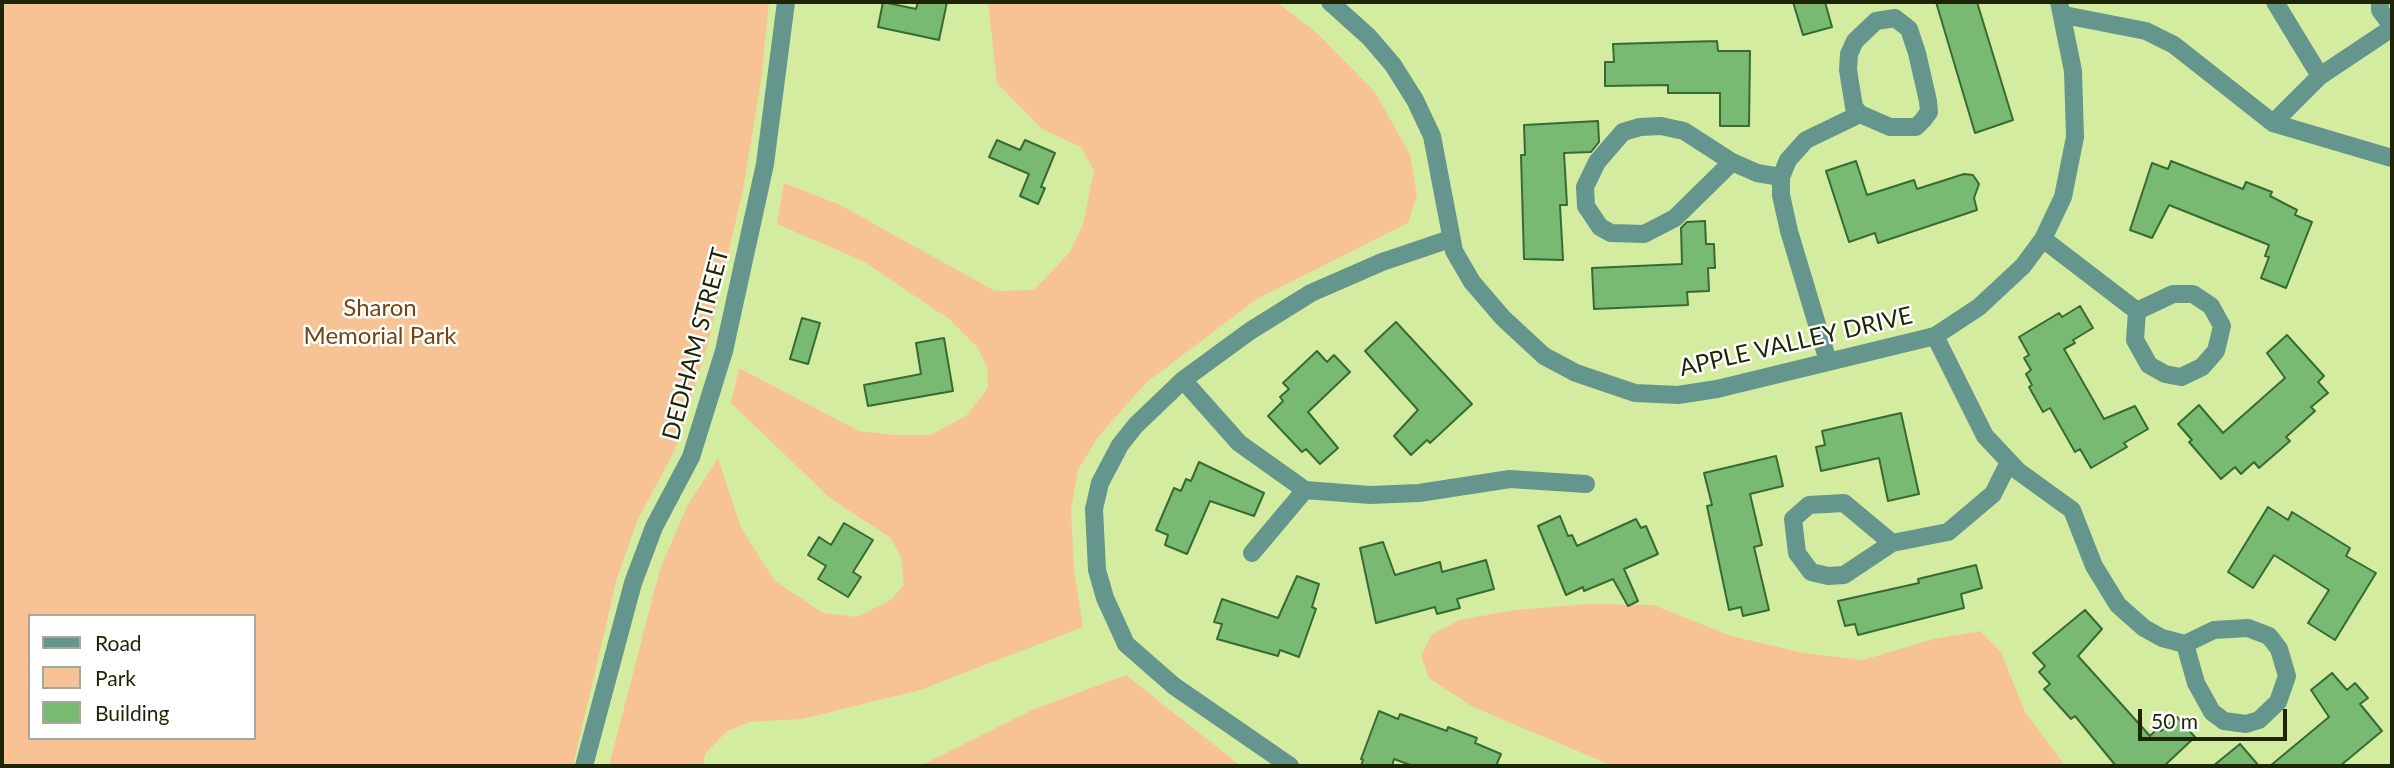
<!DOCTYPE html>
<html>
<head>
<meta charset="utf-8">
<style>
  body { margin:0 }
  #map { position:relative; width:2394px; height:768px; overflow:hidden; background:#d4ec9f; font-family:Lato,sans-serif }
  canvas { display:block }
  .frame { position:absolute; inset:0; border:4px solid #1d2505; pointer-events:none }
  .legend { position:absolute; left:28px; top:614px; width:228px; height:126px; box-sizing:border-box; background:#fff; border:2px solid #a5a89b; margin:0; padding:9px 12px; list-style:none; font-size:21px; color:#1d2505 }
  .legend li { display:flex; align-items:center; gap:14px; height:35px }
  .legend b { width:35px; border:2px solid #a5a89b }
  .scale { position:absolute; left:2138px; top:709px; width:149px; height:32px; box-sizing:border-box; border:4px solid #1d2505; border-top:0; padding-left:9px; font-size:21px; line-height:24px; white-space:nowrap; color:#1d2505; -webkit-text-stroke:5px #fff; paint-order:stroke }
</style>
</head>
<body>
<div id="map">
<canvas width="2394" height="768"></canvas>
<div class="frame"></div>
<ul class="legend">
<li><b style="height:9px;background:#65968d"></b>Road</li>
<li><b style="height:19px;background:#f8c394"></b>Park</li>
<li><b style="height:19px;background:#78ba72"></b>Building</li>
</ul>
<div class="scale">50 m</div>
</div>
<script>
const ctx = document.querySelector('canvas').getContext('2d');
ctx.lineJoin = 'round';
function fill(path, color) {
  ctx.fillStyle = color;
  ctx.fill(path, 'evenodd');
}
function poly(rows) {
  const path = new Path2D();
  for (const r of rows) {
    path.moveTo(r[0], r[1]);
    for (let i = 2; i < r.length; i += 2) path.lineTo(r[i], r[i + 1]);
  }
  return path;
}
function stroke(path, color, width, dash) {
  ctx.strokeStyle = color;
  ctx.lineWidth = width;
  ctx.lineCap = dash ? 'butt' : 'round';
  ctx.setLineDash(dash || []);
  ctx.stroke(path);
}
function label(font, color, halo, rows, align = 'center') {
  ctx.font = font + ' Lato,sans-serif';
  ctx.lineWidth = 5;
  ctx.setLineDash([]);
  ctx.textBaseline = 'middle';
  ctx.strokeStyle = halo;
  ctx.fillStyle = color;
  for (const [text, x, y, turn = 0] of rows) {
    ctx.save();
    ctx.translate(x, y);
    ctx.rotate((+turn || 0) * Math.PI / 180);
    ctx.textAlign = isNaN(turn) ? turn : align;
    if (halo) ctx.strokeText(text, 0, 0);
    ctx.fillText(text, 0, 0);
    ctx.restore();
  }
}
fill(poly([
  [2,2,769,2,761,81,743,189,707,347,675,450,638,519,617,578,573,766,2,766],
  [30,616,254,616,254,738,30,738],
  [988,2,1277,2,1319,35,1375,92,1410,155,1417,195,1408,223,1257,299,1147,382,1098,437,1078,470,1071,509,1074,570,1083,627,920,690,802,719,749,722,726,732,705,754,703,766,609,766,660,569,687,506,718,458,741,528,775,581,823,613,857,617,891,600,904,585,901,558,891,538,830,498,731,403,739,368,859,431,894,435,930,435,966,416,988,388,987,367,978,348,949,319,863,261,777,224,784,183,838,204,995,291,1034,290,1070,252,1083,224,1094,171,1081,147,1042,129,997,83],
  [1588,604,1653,605,1731,636,1803,653,1863,660,1934,639,1980,631,2001,652,2025,712,2065,766,1613,766,1473,707,1429,678,1421,656,1432,634,1460,620,1515,610],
  [1126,675,1241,766,920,766,1032,710]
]), '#f8c394');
const building = poly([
  [883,2,916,9,918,2,947,2,939,40,878,27,883,2],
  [1793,2,1825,2,1832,27,1803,35,1793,2],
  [1936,2,1977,2,2013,120,1975,133,1936,2],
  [1717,41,1718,51,1750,51,1749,126,1720,126,1720,93,1668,93,1668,85,1605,86,1605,62,1614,62,1613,44,1717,41],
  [1598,121,1599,142,1591,152,1564,153,1567,205,1560,205,1563,260,1524,259,1521,155,1525,155,1524,125,1598,121],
  [997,140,1020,150,1025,140,1055,153,1041,187,1045,188,1038,204,1020,196,1029,174,989,157,997,140],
  [1856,161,1867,195,1914,180,1917,189,1964,174,1973,175,1979,184,1974,198,1977,210,1878,243,1875,233,1849,242,1826,171,1856,161],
  [2171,161,2243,189,2246,182,2272,192,2270,196,2297,210,2295,215,2312,222,2286,288,2261,278,2269,257,2265,256,2269,245,2169,205,2152,238,2130,230,2152,163,2168,169,2171,161],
  [1705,221,1706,244,1714,244,1715,268,1708,268,1709,291,1687,292,1688,305,1594,309,1592,268,1682,264,1681,228,1687,222,1705,221],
  [2080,306,2093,328,2073,340,2075,343,2064,349,2104,419,2135,406,2148,429,2124,443,2127,447,2091,468,2080,449,2075,452,2050,408,2043,412,2029,387,2032,385,2026,374,2031,370,2024,358,2029,355,2019,337,2059,313,2062,317,2080,306],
  [802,318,820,323,808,364,790,359,802,318],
  [1396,322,1472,404,1430,443,1427,440,1411,455,1394,436,1418,410,1365,351,1396,322],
  [2287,335,2324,376,2318,382,2328,393,2311,407,2315,411,2286,437,2290,441,2259,468,2254,462,2241,474,2235,467,2221,479,2189,442,2192,440,2178,424,2199,405,2223,433,2285,378,2267,353,2287,335],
  [944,338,953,391,868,406,864,385,921,374,916,343,944,338],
  [1317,351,1327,362,1334,355,1350,372,1308,412,1338,448,1320,464,1306,449,1302,452,1268,416,1283,401,1280,397,1289,389,1283,383,1317,351],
  [1901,413,1919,494,1888,501,1879,458,1821,471,1816,447,1825,445,1822,431,1901,413],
  [1776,456,1783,486,1750,494,1762,545,1754,547,1769,610,1743,616,1741,607,1729,610,1707,506,1712,505,1704,473,1776,456],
  [1199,462,1264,493,1254,516,1210,501,1187,554,1165,545,1168,535,1156,530,1174,488,1181,491,1186,479,1191,481,1199,462],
  [2268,507,2288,520,2292,512,2350,548,2346,556,2376,573,2335,640,2308,623,2329,590,2274,555,2253,588,2228,572,2268,507],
  [1560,516,1568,536,1572,535,1577,546,1636,519,1641,528,1646,526,1658,554,1624,569,1638,601,1628,606,1613,579,1584,591,1583,587,1566,595,1538,526,1560,516],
  [844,523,873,540,853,572,861,577,848,597,818,579,826,566,808,555,819,537,831,545,844,523],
  [1383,542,1395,575,1440,562,1442,572,1486,560,1494,589,1457,599,1460,608,1437,614,1435,607,1376,623,1360,548,1383,542],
  [1976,565,1982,588,1961,594,1964,608,1858,635,1855,624,1845,626,1838,601,1919,583,1918,579,1976,565],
  [1297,576,1319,584,1312,607,1316,609,1299,657,1280,650,1278,656,1217,639,1222,624,1214,622,1222,599,1278,618,1297,576],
  [2085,610,2102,629,2078,656,2150,736,2158,728,2161,731,2177,717,2195,737,2164,766,2116,766,2075,716,2071,719,2044,689,2050,684,2039,672,2045,666,2033,653,2085,610],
  [2332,673,2347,690,2355,683,2368,698,2360,704,2382,731,2340,766,2270,766,2329,717,2311,690,2332,673],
  [1379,711,1398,719,1400,714,1447,731,1448,727,1477,738,1475,743,1501,754,1496,766,1413,766,1394,759,1392,766,1361,766,1363,760,1361,759,1379,711],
  [2240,744,2259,766,2213,766,2240,744]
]);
fill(building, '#78ba72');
stroke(building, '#376b33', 2);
stroke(poly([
  [1330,2,1369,37,1393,65,1415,100,1432,136,1454,251,1472,282,1503,318,1544,356,1576,373,1635,393,1678,395,1717,389,1935,336,1979,307,2023,266,2043,239,2063,197,2075,137,2073,71,2059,2],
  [2275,2,2320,76,2392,28],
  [2380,2,2380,10,2392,26],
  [2064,15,2146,31,2174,45,2273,123],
  [2320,76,2273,123,2392,158],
  [1732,162,1675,218,1644,234,1611,233,1600,227,1586,206,1585,187,1597,162,1623,132,1640,127,1661,126,1684,131,1732,162,1757,173,1781,177],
  [2043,239,2137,311,2173,294,2193,294,2211,306,2222,326,2216,351,2202,367,2181,377,2165,374,2149,365,2135,340,2137,311],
  [1935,336,1985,436,2018,471,2072,510,2094,566,2118,605,2144,628,2162,638,2185,644,2196,683,2212,712,2224,721,2246,724,2259,720,2278,702,2287,676,2279,649,2269,636,2248,628,2214,630,2185,644],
  [1828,361,1789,231,1781,195,1781,177,1788,160,1806,140,1860,114,1890,127,1916,127,1923,120,1929,112,1928,101,1917,53,1909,29,1895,18,1876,21,1855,41,1849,54,1848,70,1854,107,1860,114],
  [1183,380,1250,331,1311,293,1382,262,1450,239],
  [1892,543,1844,575,1828,576,1811,572,1797,553,1793,519,1809,505,1844,503,1892,543,1948,532,1993,494,2009,462],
  [1252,553,1305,490,1370,495,1419,493,1510,479,1586,484],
  [584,766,633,583,654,527,691,457,724,351,765,164,786,2],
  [1290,766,1174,686,1126,644,1105,598,1097,570,1094,509,1100,483,1120,445,1136,425,1183,380,1239,443,1305,490]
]), '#65968d', 18);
label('24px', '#744511', '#fff', [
  ["Sharon",380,308],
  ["Memorial Park",380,336]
]);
label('24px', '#1d2505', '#fff', [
  ["APPLE VALLEY DRIVE",1796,342,-13],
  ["DEDHAM STREET",696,344,-75]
]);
</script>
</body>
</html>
